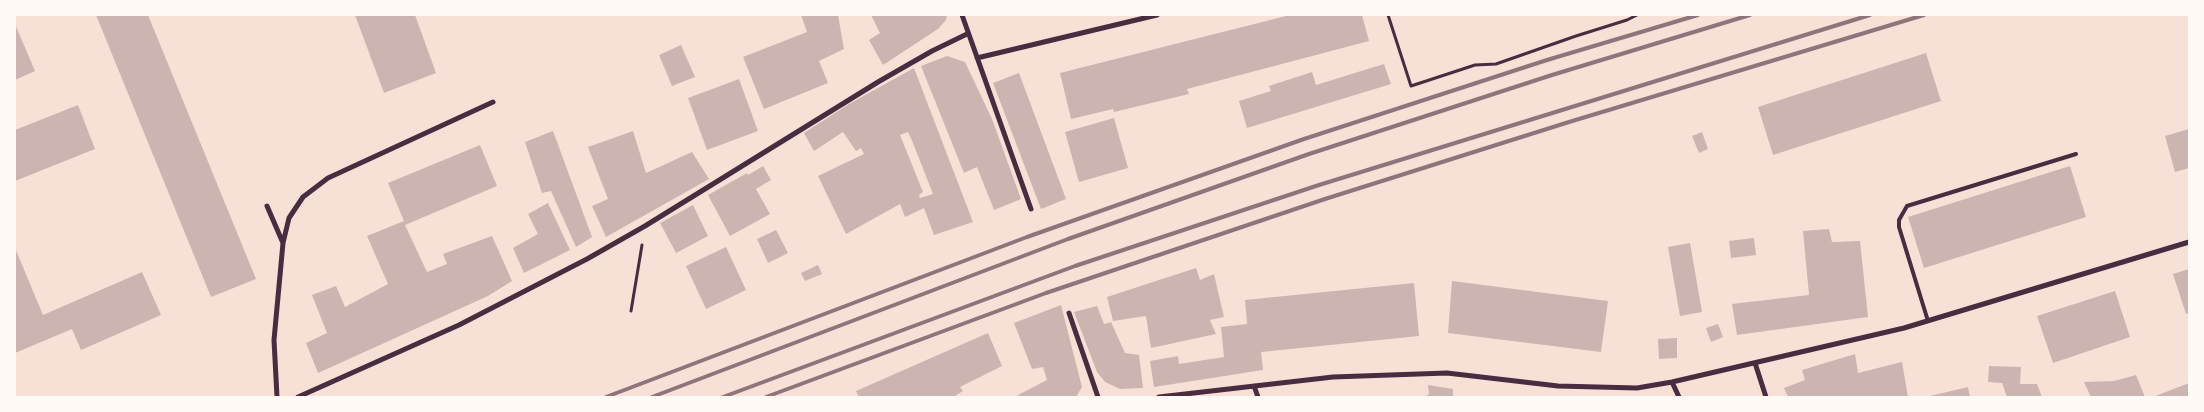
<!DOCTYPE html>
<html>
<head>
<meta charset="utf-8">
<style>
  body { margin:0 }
  #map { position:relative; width:2204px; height:412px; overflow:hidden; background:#f7e1d7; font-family:"Fira Sans Condensed",sans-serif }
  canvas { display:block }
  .frame { position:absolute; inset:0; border:16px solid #fffaf5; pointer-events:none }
</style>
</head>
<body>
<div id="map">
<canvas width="2204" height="412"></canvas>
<div class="frame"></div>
</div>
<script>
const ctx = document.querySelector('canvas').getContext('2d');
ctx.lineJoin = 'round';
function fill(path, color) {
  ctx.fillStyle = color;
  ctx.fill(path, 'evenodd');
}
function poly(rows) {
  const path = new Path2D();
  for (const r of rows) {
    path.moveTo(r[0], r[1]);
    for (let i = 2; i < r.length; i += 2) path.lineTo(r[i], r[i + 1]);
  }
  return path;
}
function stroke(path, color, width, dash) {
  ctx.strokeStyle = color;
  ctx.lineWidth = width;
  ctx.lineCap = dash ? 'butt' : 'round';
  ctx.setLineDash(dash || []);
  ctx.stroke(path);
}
fill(poly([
  [96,15,148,15,256,279,211,297],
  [355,15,415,15,436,73,384,93],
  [801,15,838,15,844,49,819,61,828,83,764,109,743,57,807,32],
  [871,15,947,15,946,20,938,29,883,65,869,40,880,33],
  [1290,15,1362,15,1369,41,1187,89,1189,94,1114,112,1113,109,1071,119,1060,73],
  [15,24,35,71,15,80],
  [681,45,695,77,672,86,659,55],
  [1926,53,1941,101,1773,155,1758,107],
  [947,56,965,62,992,119,1021,199,994,210,977,167,964,173,921,66],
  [1384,64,1391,84,1247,128,1239,101,1271,91,1269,86,1312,72,1316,85],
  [914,68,973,222,934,235,924,208,905,217,900,204,846,234,818,176,864,154,861,148,856,151,843,132,814,151,804,133,849,104],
  [908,132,913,143,933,194,920,198,919,195,923,192,900,135],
  [1019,73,1066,199,1041,209,993,83],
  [739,79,758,131,707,150,688,98],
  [78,105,95,149,15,181,15,130],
  [1114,118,1128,168,1079,182,1065,132],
  [2189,129,2189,168,2175,172,2165,136],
  [553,131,592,237,576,247,551,191,542,193,525,142],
  [633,131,646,173,692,152,709,179,606,237,592,206,608,199,588,147],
  [1702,132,1708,149,1699,153,1692,136],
  [480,145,497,186,405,225,427,272,447,264,443,254,492,236,512,281,488,296,318,373,306,343,327,333,312,295,336,286,345,307,388,284,367,236,404,221,388,183],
  [763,166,771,180,756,189,770,214,730,236,708,195,747,173,748,175],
  [2070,166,2086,217,1924,268,1908,217],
  [548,203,570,250,524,273,513,248,538,234,528,214],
  [693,205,708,236,676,253,660,223],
  [1829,229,1832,242,1860,241,1868,317,1737,335,1732,304,1809,295,1803,231],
  [776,230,788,253,768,263,757,239],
  [1754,238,1756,255,1731,258,1729,241],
  [1690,243,1702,312,1680,316,1668,247],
  [726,247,746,290,706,309,686,266],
  [15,248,43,315,142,272,161,315,81,350,72,329,15,353],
  [818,265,822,274,805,281,801,273],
  [1196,268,1200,280,1214,274,1224,317,1210,320,1216,334,1151,348,1146,316,1113,321,1107,297],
  [2189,269,2189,313,2186,314,2173,274],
  [1452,281,1608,301,1601,352,1448,333],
  [1414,283,1419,336,1261,352,1263,370,1154,387,1150,361,1178,356,1179,364,1224,357,1221,327,1247,324,1245,300],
  [2115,291,2130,337,2053,363,2037,316],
  [1061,305,1082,387,1076,397,1019,397,1018,395,1047,380,1043,367,1032,369,1014,323],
  [1097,306,1104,324,1111,322,1125,353,1139,355,1143,388,1120,389,1105,382,1097,372,1074,312],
  [1718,324,1723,337,1711,342,1706,328],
  [988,333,1002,366,960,387,963,391,953,397,859,397,856,391],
  [1677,338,1677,358,1659,359,1658,339],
  [1855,354,1858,373,1902,362,1908,397,1788,397,1784,388,1805,380,1802,370],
  [1989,366,2021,367,2020,384,2037,384,2042,397,2007,397,2002,383,1988,382],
  [2136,375,2145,397,2091,397,2084,382,2114,381],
  [2189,383,2189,397,2153,397],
  [1428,385,1453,389,1453,397,1425,397,1429,394],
  [1968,387,1970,397,1930,397,1930,396]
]), '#ccb4b1');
stroke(poly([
  [1388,15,1411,86,1475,65,1496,64,1576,36,1627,20,1637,15],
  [631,311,642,245]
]), '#4a2c40', 3);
stroke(poly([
  [1928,321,1899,227,1899,220,1907,206,2076,154]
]), '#4a2c40', 4);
stroke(poly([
  [962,15,1031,209],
  [977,58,1157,15],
  [267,206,283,243],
  [1069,313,1098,397],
  [1755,363,1766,397],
  [1672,382,1679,397],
  [1254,386,1258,397],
  [277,397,274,340,283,243,289,218,303,197,328,178,493,102],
  [298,397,459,325,587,259,645,226,878,82,932,51,967,34],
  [1159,397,1333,377,1447,373,1558,386,1637,388,1672,382,1904,328,2189,242]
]), '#4a2c40', 5);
stroke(poly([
  [606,397,1027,237,1304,139,1547,60,1698,15],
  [652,397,1068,239,1309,154,1552,75,1750,15],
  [723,397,1075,266,1319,185,1870,15],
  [766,397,1046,293,1325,199,1569,122,1924,15]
]), '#8f747c', 4);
</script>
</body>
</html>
